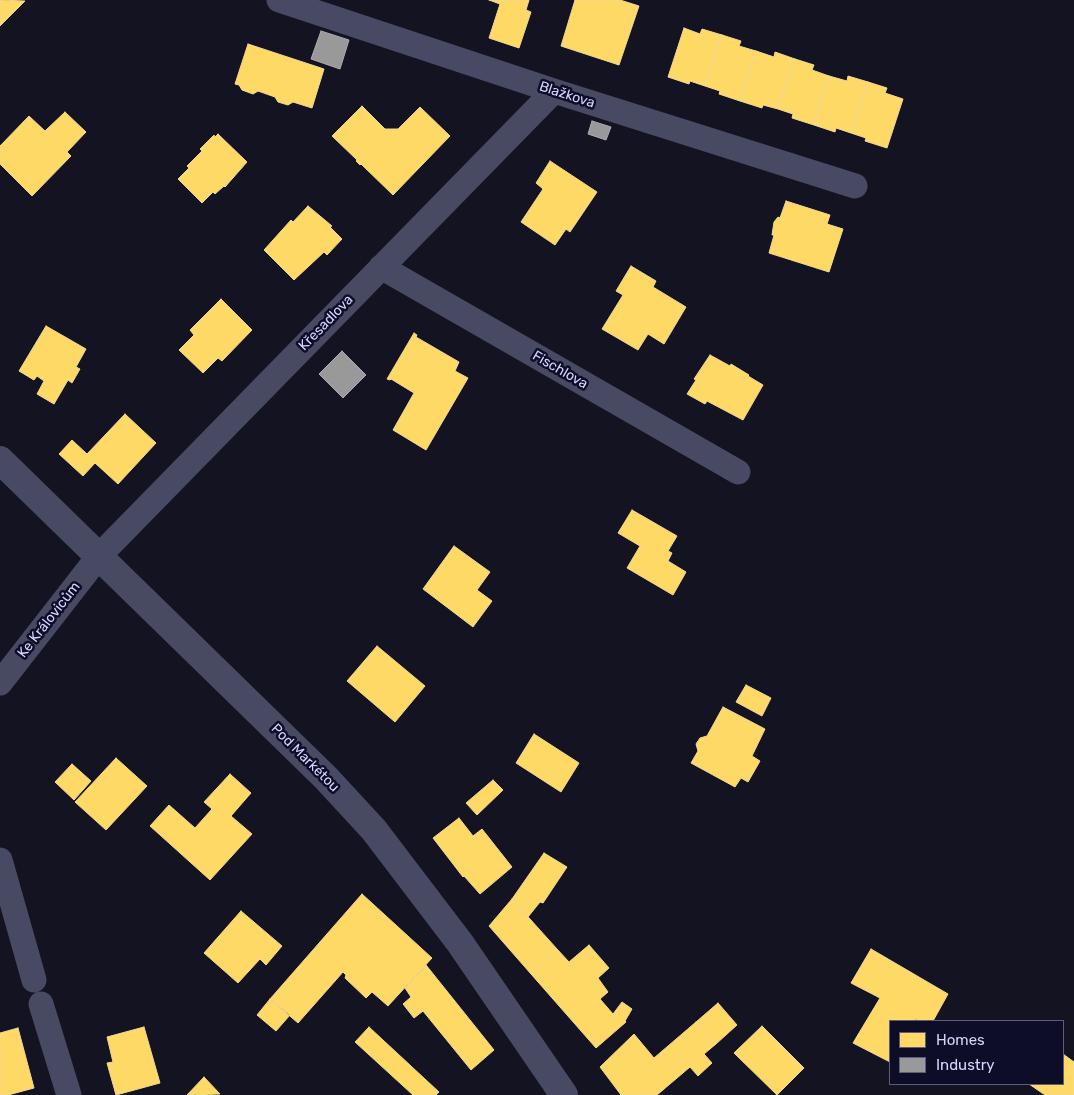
<!DOCTYPE html>
<html>
<head>
<meta charset="utf-8">
<style>
  body { margin:0 }
  #map { position:relative; width:1074px; height:1095px; overflow:hidden; background:#141322; font-family:Rubik,sans-serif }
  canvas { display:block }
  .legend { position:absolute; left:889px; top:1020px; width:175px; height:65px; box-sizing:border-box; background:#0e0d28; border:1px solid #5e5d7e; margin:0; padding:6px 9px; list-style:none; font-size:15px; color:#d5d6ff }
  .legend li { display:flex; align-items:center; gap:10px; height:25px }
  .legend b { width:25px; border:1px solid #5e5d7e }
</style>
</head>
<body>
<div id="map">
<canvas width="1074" height="1095"></canvas>
<ul class="legend">
<li><b style="height:14px;background:#ffd966"></b>Homes</li>
<li><b style="height:14px;background:#999"></b>Industry</li>
</ul>
</div>
<script>
const ctx = document.querySelector('canvas').getContext('2d');
ctx.lineJoin = 'round';
function fill(path, color) {
  ctx.fillStyle = color;
  ctx.fill(path, 'evenodd');
}
function poly(rows) {
  const path = new Path2D();
  for (const r of rows) {
    path.moveTo(r[0], r[1]);
    for (let i = 2; i < r.length; i += 2) path.lineTo(r[i], r[i + 1]);
  }
  return path;
}
function stroke(path, color, width, dash) {
  ctx.strokeStyle = color;
  ctx.lineWidth = width;
  ctx.lineCap = dash ? 'butt' : 'round';
  ctx.setLineDash(dash || []);
  ctx.stroke(path);
}
function label(font, color, halo, rows, align = 'center') {
  ctx.font = font + ' Rubik,sans-serif';
  ctx.lineWidth = 5;
  ctx.setLineDash([]);
  ctx.textBaseline = 'middle';
  ctx.strokeStyle = halo;
  ctx.fillStyle = color;
  for (const [text, x, y, turn = 0] of rows) {
    ctx.save();
    ctx.translate(x, y);
    ctx.rotate((+turn || 0) * Math.PI / 180);
    ctx.textAlign = isNaN(turn) ? turn : align;
    if (halo) ctx.strokeText(text, 0, 0);
    ctx.fillText(text, 0, 0);
    ctx.restore();
  }
}
const homes = poly([
  [0,0,25,1,0,26,0,0],
  [489,0,529,0,526,10,531,12,519,48,489,38,500,4,489,0],
  [575,0,620,0,639,6,619,65,561,46,575,0],
  [684,28,700,34,702,29,722,35,705,86,690,81,689,84,668,77,684,28],
  [722,35,741,41,739,46,756,51,740,101,719,94,720,91,705,86,722,35],
  [248,44,324,69,312,108,293,102,288,105,278,102,275,97,258,91,253,94,242,90,239,85,235,84,248,44],
  [756,51,774,57,775,52,795,59,778,109,763,105,762,108,740,101,756,51],
  [795,59,814,65,812,70,829,76,814,125,792,118,793,114,778,109,795,59],
  [829,76,847,81,848,76,868,82,851,133,836,128,835,132,814,125,829,76],
  [868,82,887,88,885,93,903,99,887,148,865,141,866,138,851,133,868,82],
  [362,106,385,129,398,129,420,107,450,136,393,195,361,164,360,165,356,161,357,160,332,136,362,106],
  [65,112,86,132,67,152,71,156,32,196,0,164,0,146,29,116,45,131,65,112],
  [218,134,247,162,225,187,224,186,215,194,213,192,202,203,178,179,189,168,187,166,202,151,200,149,214,135,215,137,218,134],
  [550,161,597,192,570,232,566,229,555,245,521,222,543,189,536,183,550,161],
  [786,201,830,215,827,224,843,229,829,272,769,253,774,235,772,235,774,222,778,217,780,218,786,201],
  [308,206,332,226,330,227,342,239,327,255,324,252,294,280,264,250,291,220,293,222,308,206],
  [631,266,656,281,653,287,686,307,664,344,648,334,638,350,602,329,623,295,616,291,631,266],
  [221,299,252,330,222,361,218,358,203,373,179,350,194,335,190,330,221,299],
  [46,326,86,349,76,367,80,369,72,383,68,380,54,404,37,394,44,381,37,376,34,380,19,371,46,326],
  [414,333,417,335,416,337,459,362,455,371,468,378,426,450,393,430,414,393,391,379,390,380,387,379,414,333],
  [710,355,730,366,731,364,749,375,748,376,763,385,743,420,707,401,705,404,687,394,696,380,694,379,710,355],
  [125,414,156,443,118,484,95,463,83,476,59,454,72,440,87,454,125,414],
  [632,510,677,536,668,551,672,553,668,561,686,572,673,595,627,568,640,546,618,533,632,510],
  [454,546,490,572,477,590,492,601,473,627,423,589,454,546],
  [377,646,425,686,395,722,347,681,377,646],
  [746,685,771,698,762,716,736,702,746,685],
  [723,707,765,729,752,756,760,761,748,782,741,778,735,787,691,763,698,751,696,744,700,738,707,736,723,707],
  [534,734,579,763,561,792,516,763,534,734],
  [116,758,147,786,106,830,75,802,116,758],
  [72,764,91,781,74,800,55,782,72,764],
  [230,774,251,793,231,816,252,834,210,880,150,826,169,805,195,828,212,809,204,802,230,774],
  [493,780,503,790,477,815,466,803,493,780],
  [459,818,473,836,482,829,512,867,480,894,464,876,463,877,433,838,459,818],
  [544,853,567,867,543,903,540,902,528,917,512,899,544,853],
  [362,894,432,958,388,1006,372,992,366,998,345,978,346,975,343,972,298,1023,270,999,362,894],
  [512,899,557,949,531,974,489,926,512,899],
  [241,911,282,946,266,965,260,959,238,983,204,953,241,911],
  [589,945,609,968,598,978,608,992,600,999,613,1014,622,1002,632,1009,625,1021,626,1022,596,1048,531,974,557,949,569,962,589,945],
  [871,949,948,994,933,1021,920,1021,915,1019,913,1021,890,1021,890,1062,853,1043,880,998,851,983,871,949],
  [426,965,494,1050,471,1070,423,1011,414,1018,403,1004,411,997,405,988,426,965],
  [270,999,290,1015,276,1031,257,1015,270,999],
  [718,1003,737,1025,716,1044,696,1022,718,1003],
  [696,1022,716,1044,704,1054,712,1063,698,1076,690,1067,657,1095,621,1095,600,1067,634,1034,654,1058,696,1022],
  [762,1026,804,1068,777,1095,734,1053,762,1026],
  [144,1027,160,1083,116,1095,107,1063,113,1062,107,1037,144,1027],
  [369,1027,439,1092,436,1095,413,1095,355,1042,369,1027],
  [18,1028,34,1088,8,1095,0,1095,0,1033,18,1028],
  [1063,1054,1074,1062,1074,1095,1045,1095,1029,1084,1063,1084,1063,1054],
  [204,1077,220,1094,187,1095,204,1077]
]);
fill(homes, '#ffd966');
stroke(homes, '#f2d894', 1);
const industry = poly([
  [321,31,349,40,340,69,311,59,321,31],
  [592,121,611,127,606,140,588,134,592,121],
  [342,351,366,375,343,398,319,374,342,351]
]);
fill(industry, '#999');
stroke(industry, '#ababb8', 1);
stroke(poly([
  [279,0,554,91,855,186],
  [381,267,738,472],
  [0,683,99,556,554,91],
  [0,860,34,980],
  [41,1004,69,1095]
]), '#484a63', 25);
stroke(poly([
  [0,460,326,778,374,830,460,943,564,1095]
]), '#484a63', 28);
label('14px', '#d5d6ff', '#0e0d28', [
  ["Blažkova",567,95,18],
  ["Křesadlova",326,323,-46],
  ["Fischlova",560,370,30],
  ["Ke Královicům",49,620,-52],
  ["Pod Markétou",305,758,45]
]);
</script>
</body>
</html>
